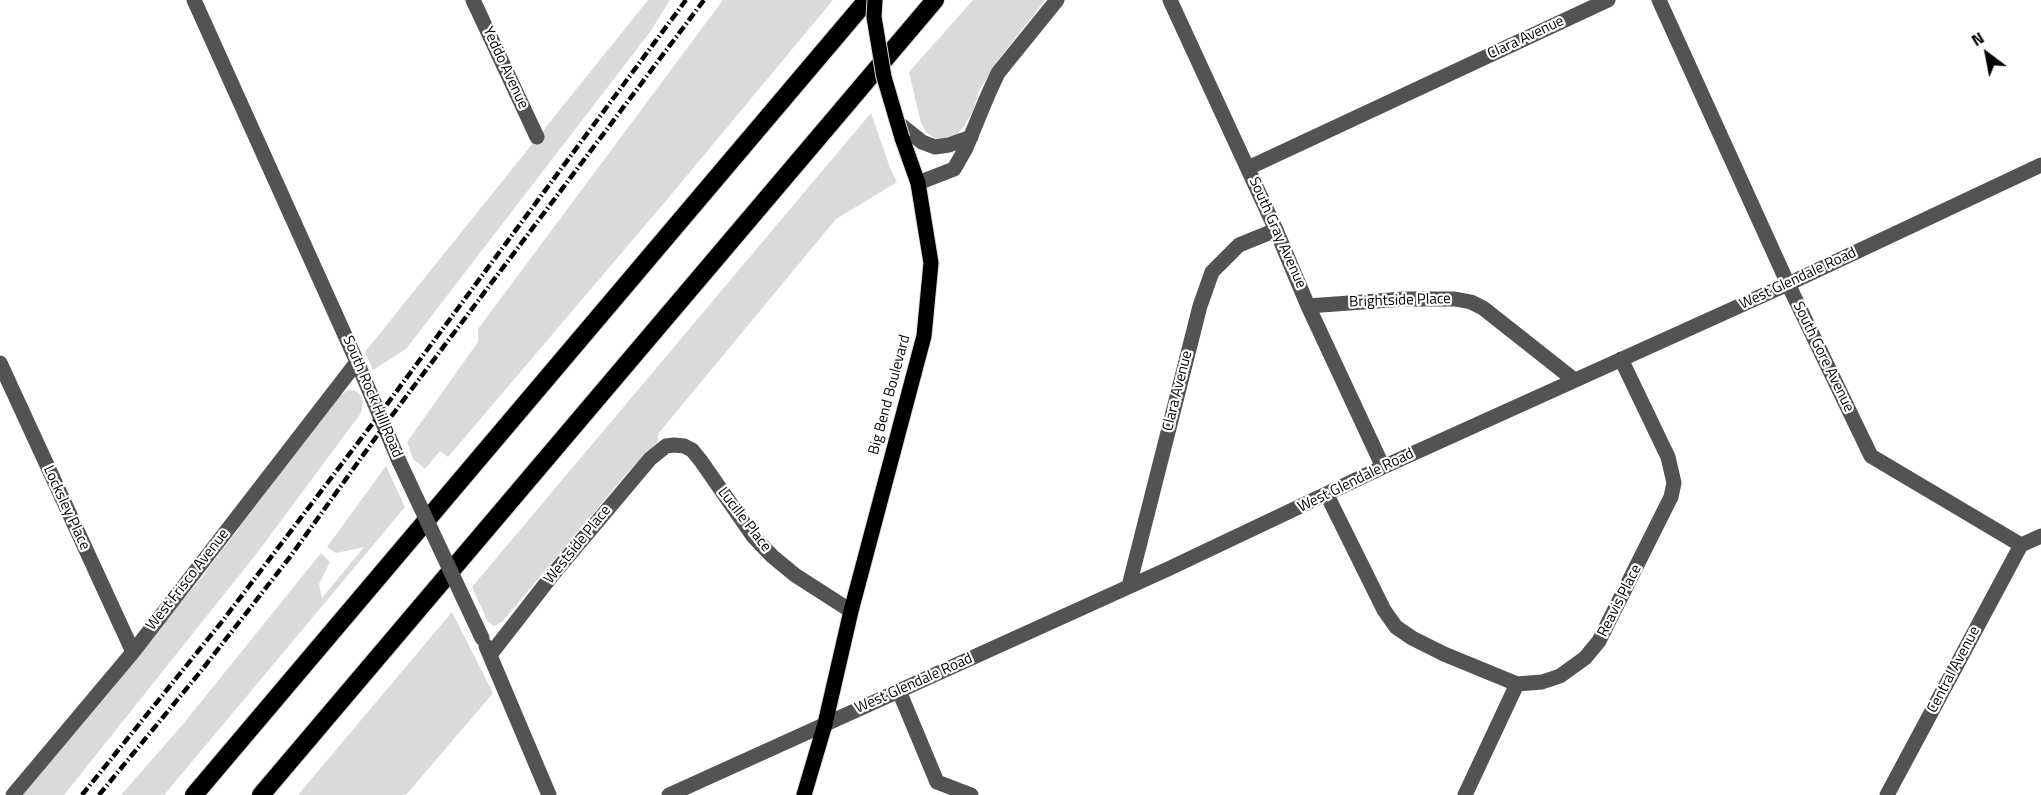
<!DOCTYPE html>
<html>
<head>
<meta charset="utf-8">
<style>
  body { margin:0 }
  #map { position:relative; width:2041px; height:795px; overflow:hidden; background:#fff; font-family:"Titillium Web",sans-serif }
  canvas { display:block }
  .north { position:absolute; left:1957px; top:24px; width:60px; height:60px; -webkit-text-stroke:4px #fff; paint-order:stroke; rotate:328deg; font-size:16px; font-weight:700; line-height:24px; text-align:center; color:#000 }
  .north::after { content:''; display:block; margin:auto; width:21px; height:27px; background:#000; clip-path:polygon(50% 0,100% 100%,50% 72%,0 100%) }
</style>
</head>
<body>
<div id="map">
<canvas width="2041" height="795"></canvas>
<div class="north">N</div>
</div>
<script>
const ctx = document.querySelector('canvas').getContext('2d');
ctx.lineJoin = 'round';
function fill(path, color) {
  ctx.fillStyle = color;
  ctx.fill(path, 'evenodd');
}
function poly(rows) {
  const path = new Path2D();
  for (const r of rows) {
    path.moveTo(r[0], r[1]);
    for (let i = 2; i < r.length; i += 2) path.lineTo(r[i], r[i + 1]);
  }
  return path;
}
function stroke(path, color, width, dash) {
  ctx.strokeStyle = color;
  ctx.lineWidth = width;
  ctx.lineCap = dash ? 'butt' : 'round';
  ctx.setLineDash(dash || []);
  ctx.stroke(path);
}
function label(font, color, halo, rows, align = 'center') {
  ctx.font = font + ' "Titillium Web",sans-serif';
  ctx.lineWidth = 4.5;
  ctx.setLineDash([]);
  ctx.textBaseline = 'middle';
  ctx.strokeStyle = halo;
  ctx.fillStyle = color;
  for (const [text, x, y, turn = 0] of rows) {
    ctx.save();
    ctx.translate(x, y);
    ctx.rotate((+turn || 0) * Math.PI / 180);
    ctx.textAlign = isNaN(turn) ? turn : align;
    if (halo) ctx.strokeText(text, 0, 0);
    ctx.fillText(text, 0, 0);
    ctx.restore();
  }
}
fill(poly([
  [648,0,670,0,650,32,406,349,373,370,365,352],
  [723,0,833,0,670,196,448,457,440,451,425,469,413,459,407,442,478,342,478,329],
  [973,0,1045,0,999,59,979,91,973,111,964,126,955,137,943,140,934,138,926,132,921,123,909,72],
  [871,113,890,168,897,182,836,219,658,434,658,442,627,473,502,622,494,626,488,622,472,587],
  [349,390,356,391,362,397,363,403,361,413,257,553,64,795,23,795,201,578,339,396],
  [386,466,405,507,164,795,121,795,184,723,321,553,330,562,319,584,322,598,364,547,336,553,327,547],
  [452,612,493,693,406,795,298,795]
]), '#dadada');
const major = poly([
  [804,795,825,724,851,611,924,336,931,263,918,183,902,138]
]);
const highway = poly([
  [194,795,867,0],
  [261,795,935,0]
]);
stroke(major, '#dbdbdb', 17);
stroke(highway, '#dbdbdb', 20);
stroke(poly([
  [194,0,357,362,399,461],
  [473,0,537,137],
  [1170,0,1276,230,1308,306,1383,467],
  [1659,0,1788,284,1871,456,2021,545],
  [898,123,922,142,935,147,949,145,971,137],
  [1248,168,1608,0],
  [918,183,954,169,966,148,987,97,998,73,1057,0],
  [1308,306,1404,299,1455,299,1471,302,1483,308,1573,379],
  [0,363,133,652],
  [1327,495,1384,610,1396,627,1412,638,1444,654,1517,684],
  [2021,545,2041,536],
  [1129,586,1200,306,1212,272,1239,245,1276,230],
  [486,646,549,795],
  [490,655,554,573,650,459,666,446,674,445,684,446,692,450,701,461,753,536,772,556,795,575,851,611],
  [899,691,937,782,971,795],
  [13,795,133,652,357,362],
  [669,795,1168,569,1383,467,1788,284,2041,165],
  [1465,795,1517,684,1542,682,1560,676,1585,658,1599,641,1671,497,1674,483,1668,457,1621,359],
  [1887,795,2021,545]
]), '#535353', 15);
stroke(major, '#000', 15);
stroke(highway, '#000', 18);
stroke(poly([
  [82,795,224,619,379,415,686,0],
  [99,795,201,671,290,557,384,426,704,0]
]), '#000', 4.5, [9, 3, 1.5, 3]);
const majorBridge = poly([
  [875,0,874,17,884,77,902,138]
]);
stroke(majorBridge, '#dbdbdb', 17, []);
stroke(poly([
  [399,461,482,638]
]), '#535353', 15);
stroke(majorBridge, '#000', 15);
label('15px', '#000', '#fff', [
  ["Clara Avenue",1526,38,-25],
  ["Yeddo Avenue",505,68,65],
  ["South Gray Avenue",1277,233,66],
  ["West Glendale Road",1798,279,-25],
  ["Brightside Place",1400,301,-2],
  ["South Gore Avenue",1823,357,64],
  ["Clara Avenue",1178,391,-76],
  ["Big Bend Boulevard",890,395,-75],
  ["South Rock Hill Road",372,397,67],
  ["West Glendale Road",1356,481,-26],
  ["Locksley Place",66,508,65],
  ["Lucille Place",744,520,52],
  ["Westside Place",578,545,-51],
  ["West Frisco Avenue",188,580,-52],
  ["Reavis Place",1620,601,-63],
  ["Central Avenue",1954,670,-62],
  ["West Glendale Road",914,684,-24]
]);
</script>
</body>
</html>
